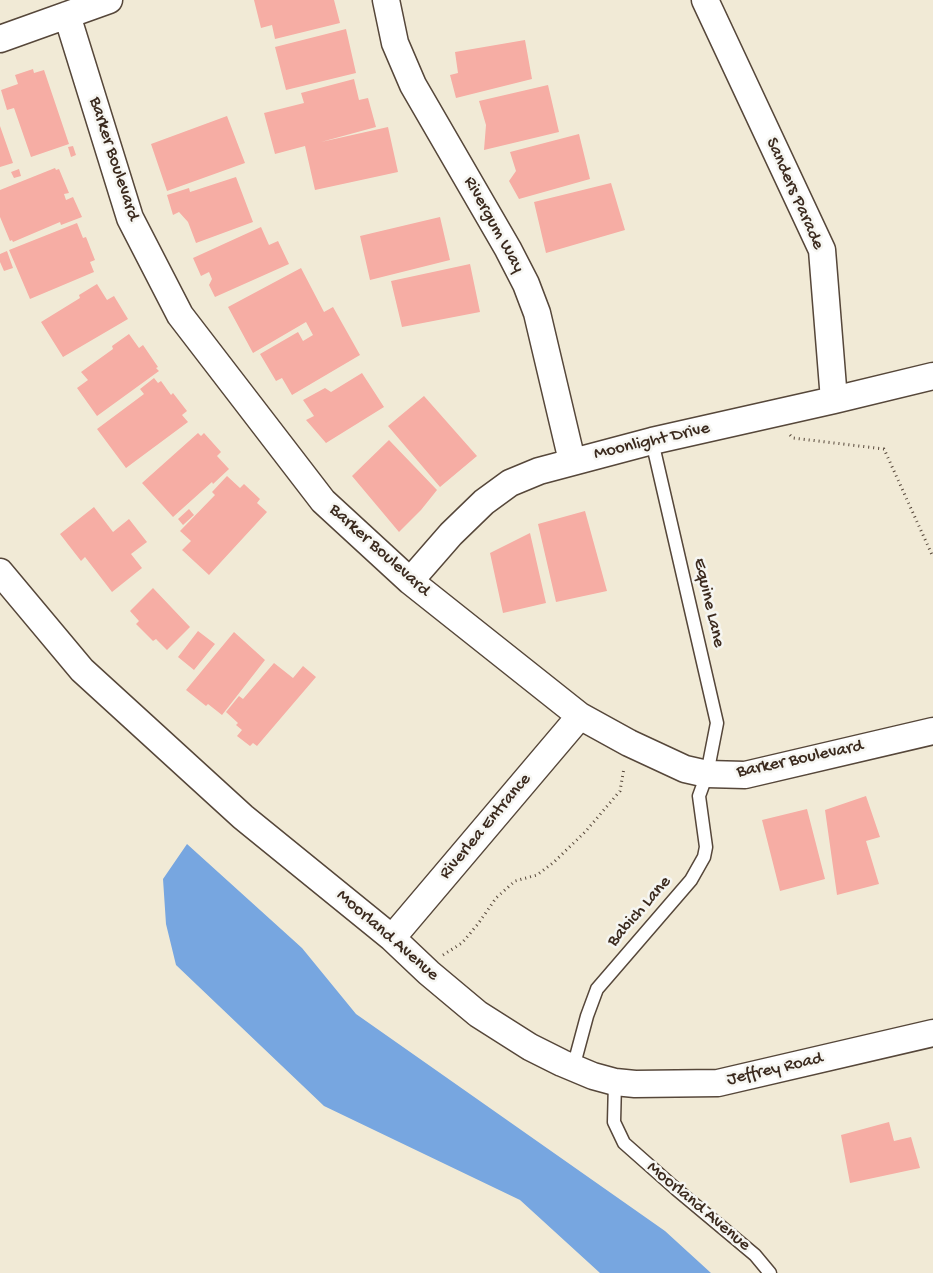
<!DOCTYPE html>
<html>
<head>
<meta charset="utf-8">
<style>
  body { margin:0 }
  canvas { display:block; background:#f1ead6 }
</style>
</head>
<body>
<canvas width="933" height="1273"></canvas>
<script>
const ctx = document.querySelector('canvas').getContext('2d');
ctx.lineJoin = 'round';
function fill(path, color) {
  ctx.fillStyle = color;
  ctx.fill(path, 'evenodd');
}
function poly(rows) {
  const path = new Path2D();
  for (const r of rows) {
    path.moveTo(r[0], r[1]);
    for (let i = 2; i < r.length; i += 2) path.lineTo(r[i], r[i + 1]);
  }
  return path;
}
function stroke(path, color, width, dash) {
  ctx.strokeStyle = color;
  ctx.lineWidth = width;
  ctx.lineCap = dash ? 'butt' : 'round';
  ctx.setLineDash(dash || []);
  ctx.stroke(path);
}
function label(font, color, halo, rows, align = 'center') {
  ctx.font = font + ' "Gochi Hand",sans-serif';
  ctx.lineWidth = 5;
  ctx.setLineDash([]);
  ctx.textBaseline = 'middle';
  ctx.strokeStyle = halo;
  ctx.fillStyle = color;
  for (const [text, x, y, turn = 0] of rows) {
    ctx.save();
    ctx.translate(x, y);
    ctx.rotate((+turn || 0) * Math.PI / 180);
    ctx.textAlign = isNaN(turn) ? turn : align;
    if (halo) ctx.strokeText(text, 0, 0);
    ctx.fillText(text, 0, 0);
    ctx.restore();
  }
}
fill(poly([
  [187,844,302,948,356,1014,665,1231,711,1273,600,1273,520,1200,324,1106,176,965,166,924,163,879]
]), '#77a6e0');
fill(poly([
  [254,0,334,0,340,23,275,39,272,25,261,28],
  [346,29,356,73,286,90,275,47],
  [525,40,532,79,456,98,450,75,458,73,455,52],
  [33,69,34,73,44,70,69,144,31,157,14,108,7,110,1,90,18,84,15,75],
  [354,79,359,100,368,98,376,127,321,142,388,127,398,172,315,190,305,146,275,154,264,113,304,103,301,93],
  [548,85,559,132,484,150,486,125,479,101],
  [227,116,245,163,167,191,151,144],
  [0,126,13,163,0,167],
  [579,134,590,179,519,199,509,181,516,171,510,152],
  [73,146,76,155,71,157,68,147],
  [55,168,56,170,59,169,69,193,64,194,66,200,73,197,82,217,61,225,60,222,13,242,12,240,10,241,0,217,0,190],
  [19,169,21,176,14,178,11,172],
  [236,177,253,222,196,243,188,222,179,212,173,215,167,195,189,188,190,192],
  [611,183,625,230,546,253,534,202],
  [440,217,450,260,370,280,360,236],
  [77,223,83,238,86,237,95,260,90,262,94,272,30,299,9,250],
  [261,227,269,245,278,241,289,264,215,297,209,285,212,279,209,272,201,276,193,258],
  [7,251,13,268,4,271,0,262,0,254],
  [470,264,480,312,402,327,391,281],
  [301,268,324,312,333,307,360,355,292,395,282,378,276,381,260,354,298,332,303,341,313,335,306,322,253,353,228,307],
  [97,284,107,300,114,296,128,319,63,357,41,322,80,298,79,295],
  [129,334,139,348,143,345,158,367,156,368,159,371,97,416,77,388,88,380,81,372,113,349,112,346],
  [362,373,384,407,326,443,306,420,314,416,303,400,325,388,331,392],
  [154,378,158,383,161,381,171,395,173,393,187,411,182,415,188,422,126,468,97,429,144,394,140,389],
  [424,396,477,456,440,487,388,426],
  [198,433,201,436,204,433,221,452,217,456,229,469,213,484,212,482,173,517,142,483],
  [389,440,437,490,421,510,399,532,352,476],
  [227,476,240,488,244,484,260,499,257,503,267,512,209,575,182,550,191,541,180,531,215,495,212,492],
  [94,507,113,532,129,519,147,542,131,554,142,568,112,592,85,557,81,561,60,534],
  [189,509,194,515,183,525,178,519],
  [585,511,607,591,556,602,538,524],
  [530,533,546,603,503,613,490,553],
  [153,588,190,627,167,650,156,639,153,641,136,624,139,621,130,611],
  [198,631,215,644,194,670,178,657],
  [234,632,265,660,222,715,208,704,206,706,186,690],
  [274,663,293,678,303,666,316,677,257,746,253,743,250,746,237,736,242,730,236,725,238,723,226,712,239,696,243,699],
  [866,796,880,837,866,841,879,884,837,895,825,810],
  [807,809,825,879,780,891,762,820],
  [889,1122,894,1141,911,1137,920,1168,850,1183,841,1135]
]), '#f6ada4');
const lane = poly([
  [573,1068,587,1016,597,989,691,880,704,857,706,847,699,796,707,774,717,723,652,441],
  [615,1082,614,1122,624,1143,676,1189,755,1255,770,1273]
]);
const street = poly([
  [386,0,395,43,413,85,508,249,526,284,537,313,572,461],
  [705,0,822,250,834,400],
  [67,15,130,218,180,315,323,501,410,581,580,716,629,743,685,769,707,774,745,775,933,731],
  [0,39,109,0],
  [0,572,82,670,243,817,392,938,429,973,478,1014,530,1047,562,1063,593,1076,615,1082,635,1084,718,1083,933,1033],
  [410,581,451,534,484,502,510,483,539,471,652,441,834,400,933,376],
  [392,938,580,716]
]);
stroke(lane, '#56473a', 15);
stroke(street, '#56473a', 29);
stroke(poly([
  [790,435,793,438,884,449,933,557],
  [443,955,462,943,478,924,496,898,515,881,537,875,554,862,586,831,620,791,624,768]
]), '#56473a', 3, [1, 4]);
stroke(lane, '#fff', 12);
stroke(street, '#fff', 26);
label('18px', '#3b2a1e', '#f6f6f2', [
  ["Barker Boulevard",113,159,72],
  ["Sanders Parade",794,194,66],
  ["Rivergum Way",493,225,61],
  ["Moonlight Drive",652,442,-13],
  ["Barker Boulevard",379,551,42],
  ["Equine Lane",708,603,77],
  ["Barker Boulevard",800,760,-12],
  ["Riverlea Entrance",486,827,-50],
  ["Babich Lane",640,912,-49],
  ["Moorland Avenue",387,936,41],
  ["Jeffrey Road",775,1070,-13],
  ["Moorland Avenue",698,1207,40]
]);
</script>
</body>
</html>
